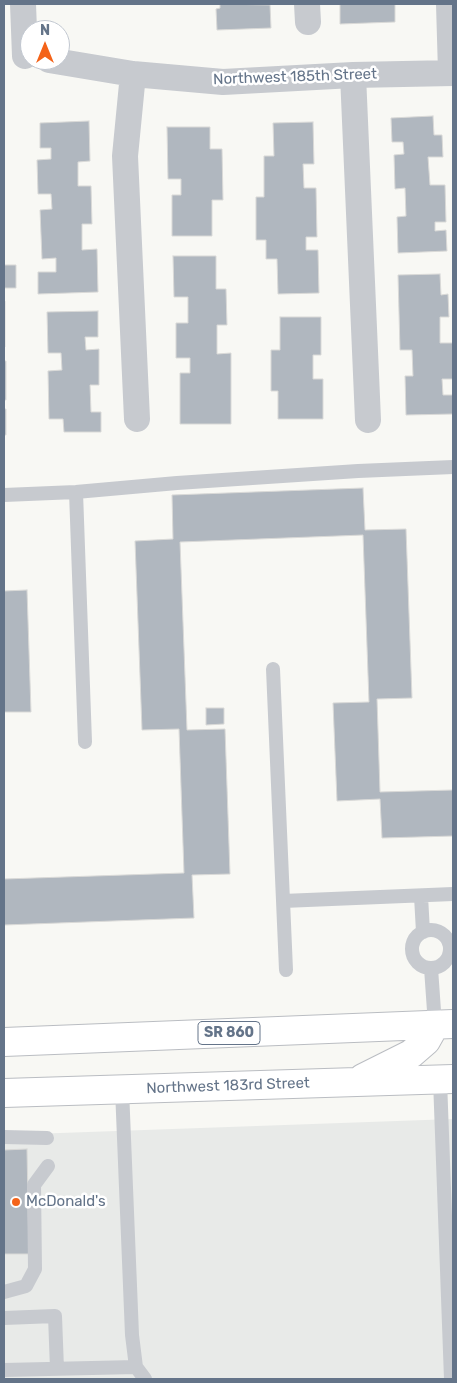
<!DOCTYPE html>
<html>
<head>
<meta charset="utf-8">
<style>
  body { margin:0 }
  #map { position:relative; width:457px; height:1383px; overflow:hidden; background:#f8f8f4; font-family:Rubik,sans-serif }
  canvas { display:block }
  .frame { position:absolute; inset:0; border:5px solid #647489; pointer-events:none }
  .north { position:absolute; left:20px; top:20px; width:50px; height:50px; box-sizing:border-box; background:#fff; border:1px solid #c1c7d0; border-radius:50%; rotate:0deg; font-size:14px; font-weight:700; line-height:20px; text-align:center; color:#647489 }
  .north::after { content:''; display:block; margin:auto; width:18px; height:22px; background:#f46319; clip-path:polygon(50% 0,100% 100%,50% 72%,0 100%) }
</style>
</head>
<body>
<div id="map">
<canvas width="457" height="1383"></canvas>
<div class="frame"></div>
<div class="north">N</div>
</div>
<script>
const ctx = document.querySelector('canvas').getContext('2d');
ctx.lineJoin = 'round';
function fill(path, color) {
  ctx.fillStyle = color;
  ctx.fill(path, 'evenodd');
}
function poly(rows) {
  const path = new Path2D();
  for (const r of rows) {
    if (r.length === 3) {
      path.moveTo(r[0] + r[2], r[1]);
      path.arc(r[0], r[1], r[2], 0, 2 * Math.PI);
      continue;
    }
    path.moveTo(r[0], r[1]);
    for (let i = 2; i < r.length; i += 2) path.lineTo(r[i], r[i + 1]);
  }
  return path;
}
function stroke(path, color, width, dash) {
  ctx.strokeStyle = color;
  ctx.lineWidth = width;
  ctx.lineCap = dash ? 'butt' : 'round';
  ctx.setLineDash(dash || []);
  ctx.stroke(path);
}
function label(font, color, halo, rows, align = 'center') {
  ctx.font = font + ' Rubik,sans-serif';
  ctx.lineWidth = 5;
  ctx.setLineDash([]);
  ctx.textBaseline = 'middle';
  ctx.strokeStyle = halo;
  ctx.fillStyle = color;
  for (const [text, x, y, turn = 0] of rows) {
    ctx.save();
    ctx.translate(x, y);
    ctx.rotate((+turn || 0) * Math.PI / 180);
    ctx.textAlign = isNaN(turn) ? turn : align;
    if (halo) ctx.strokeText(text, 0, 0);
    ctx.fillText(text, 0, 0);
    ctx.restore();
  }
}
fill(poly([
  [453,1119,453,1379,4,1379,4,1135]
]), '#e8eae8');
const building = poly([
  [220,4,270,5,271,28,217,30,216,9,220,8,220,4],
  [340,4,395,4,395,22,340,24,340,4],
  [433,116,434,135,442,135,443,157,428,157,430,185,445,185,446,222,435,222,435,231,446,230,447,251,398,253,397,217,406,216,405,188,395,189,394,155,404,154,403,142,392,142,391,118,433,116],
  [89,121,90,161,78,162,78,186,91,186,92,224,82,224,82,250,97,249,98,292,38,294,38,272,56,272,56,258,42,259,40,210,52,209,51,194,38,194,37,160,51,159,51,148,40,148,40,123,89,121],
  [313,122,314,164,303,164,304,188,316,188,317,237,306,237,306,250,318,250,319,293,278,294,277,259,266,259,266,240,256,240,256,197,264,197,264,156,274,156,273,123,313,122],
  [167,127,210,127,210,149,222,149,223,200,212,200,212,236,172,236,172,195,181,195,181,179,168,179,167,127],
  [173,256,216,256,216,289,226,289,227,325,217,325,217,354,231,353,231,424,180,424,180,373,190,373,190,358,176,358,176,323,188,323,188,297,174,297,173,256],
  [4,265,16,265,16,288,4,288,4,265],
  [440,274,441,295,448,294,449,317,440,317,440,343,453,343,453,379,442,379,443,395,453,395,453,414,406,415,405,376,413,376,412,350,400,350,398,275,440,274],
  [5,302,5,347,4,347,4,303,5,302],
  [98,311,98,337,85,337,86,350,99,349,99,385,90,385,91,412,101,412,101,432,64,432,63,419,49,419,48,371,62,370,61,353,48,353,47,312,98,311],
  [280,317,321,317,321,355,313,355,313,379,323,379,323,419,278,419,278,391,271,391,271,350,280,350,280,317],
  [4,361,6,361,6,400,4,400,4,361],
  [4,409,6,409,6,435,4,435,4,409],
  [363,488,365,530,406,529,412,698,377,699,380,792,453,790,453,836,382,838,380,799,337,801,333,703,369,702,363,535,180,542,187,730,225,729,230,874,192,875,194,918,4,925,4,879,184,873,179,729,142,730,135,541,173,539,172,495,363,488],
  [27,590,31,712,4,712,4,591,27,590],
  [206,708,224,708,224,724,206,725,206,708],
  [27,1149,29,1254,4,1254,4,1150,27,1149]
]);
fill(building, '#b0b7bf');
stroke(building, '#d9d9d7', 1);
const primary = poly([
  [4,1042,453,1024],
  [363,1078,411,1054,426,1041,435,1025],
  [4,1093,453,1079]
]);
stroke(primary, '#babdc2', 30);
stroke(poly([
  [76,492,85,742],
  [4,495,76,492,177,483,358,471,453,467],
  [273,669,286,970],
  [421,896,423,932],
  [283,901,453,894],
  [431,949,19],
  [431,968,435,1025],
  [440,1080,451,1379],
  [122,1089,132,1335,136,1367,145,1379],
  [4,1137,47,1138],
  [4,1292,26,1286,35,1269,34,1185,48,1166],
  [4,1318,55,1316,57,1369],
  [4,1370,136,1367]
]), '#c7cacf', 14);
stroke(poly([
  [23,4,25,56],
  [307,4,308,22],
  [449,4,451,72],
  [49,60,133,74,223,82,353,75,453,73],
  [133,74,125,156,137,419],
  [353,75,368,420]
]), '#c7cacf', 26);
stroke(primary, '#fff', 28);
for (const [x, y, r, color] of [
  [16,1202,5,"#f46319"]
]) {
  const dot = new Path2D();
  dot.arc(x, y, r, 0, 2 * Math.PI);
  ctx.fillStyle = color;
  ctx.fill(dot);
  stroke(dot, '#fff', 2);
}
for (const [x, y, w] of [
  [229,1033,62]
]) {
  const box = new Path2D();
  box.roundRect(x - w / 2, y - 11.5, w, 23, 4);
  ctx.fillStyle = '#fff';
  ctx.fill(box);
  stroke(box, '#647489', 1);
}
label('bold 14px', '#647489', null, [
  ["SR 860",229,1033]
]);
label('15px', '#647489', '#fff', [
  ["Northwest 185th Street",295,77,-2],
  ["Northwest 183rd Street",228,1086,-2]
]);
label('15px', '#647489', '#fff', [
  ["McDonald's",26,1202]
], 'left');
</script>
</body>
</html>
